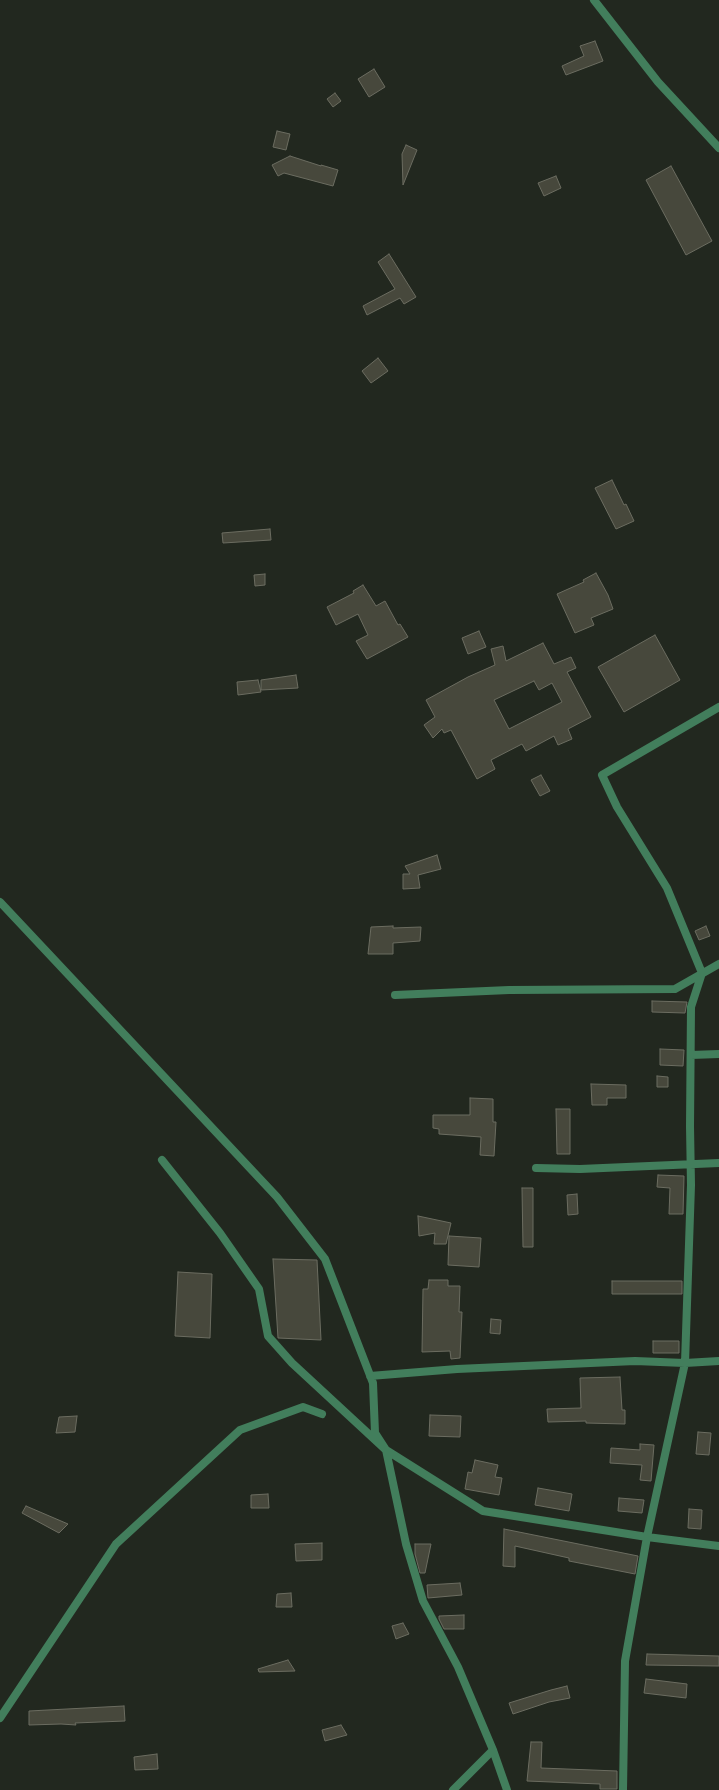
<!DOCTYPE html>
<html>
<head>
<meta charset="utf-8">
<style>
  body { margin:0 }
  canvas { display:block; background:#22281f }
</style>
</head>
<body>
<canvas width="719" height="1790"></canvas>
<script>
const ctx = document.querySelector('canvas').getContext('2d');
ctx.lineJoin = 'round';
function fill(path, color) {
  ctx.fillStyle = color;
  ctx.fill(path, 'evenodd');
}
function poly(rows) {
  const path = new Path2D();
  for (const r of rows) {
    path.moveTo(r[0], r[1]);
    for (let i = 2; i < r.length; i += 2) path.lineTo(r[i], r[i + 1]);
  }
  return path;
}
function stroke(path, color, width, dash) {
  ctx.strokeStyle = color;
  ctx.lineWidth = width;
  ctx.lineCap = dash ? 'butt' : 'round';
  ctx.setLineDash(dash || []);
  ctx.stroke(path);
}
const building = poly([
  [595,41,603,61,566,75,562,66,584,56,580,46,595,41],
  [374,69,385,87,369,97,358,79,374,69],
  [335,93,341,101,333,107,327,99,335,93],
  [277,131,290,134,286,150,273,147,277,131],
  [406,145,417,150,403,185,402,154,406,145],
  [290,156,321,166,321,165,338,170,333,186,284,173,278,176,272,165,290,156],
  [671,166,712,241,686,255,646,180,671,166],
  [556,176,561,188,544,196,538,183,556,176],
  [389,254,416,297,404,304,400,298,367,315,363,306,395,289,378,262,389,254],
  [378,358,388,371,371,383,362,371,378,358],
  [612,480,624,505,626,504,634,521,616,529,595,488,612,480],
  [270,529,271,540,223,543,222,533,270,529],
  [596,573,608,595,613,609,591,618,594,625,575,633,557,594,584,582,583,580,596,573],
  [265,574,265,585,255,586,254,575,265,574],
  [363,585,376,606,385,601,398,625,400,624,408,637,367,659,356,641,368,635,358,614,336,625,327,607,354,593,353,591,363,585],
  [479,631,486,647,468,654,462,638,479,631],
  [655,635,680,680,624,712,598,667,655,635],
  [543,643,554,664,571,657,576,668,567,672,591,717,568,729,572,739,558,745,554,736,526,751,522,744,491,760,495,769,477,779,451,730,444,733,442,729,433,738,424,725,435,717,426,700,468,677,495,665,491,649,503,646,506,661,543,643],
  [534,681,539,690,552,683,562,702,509,729,494,700,534,681],
  [296,675,298,688,261,690,261,680,296,675],
  [258,680,261,692,238,695,237,682,258,680],
  [541,775,550,791,540,796,531,780,541,775],
  [437,855,441,869,418,875,420,888,403,889,403,874,410,874,405,866,437,855],
  [393,926,393,928,421,927,420,941,393,943,393,954,368,954,371,927,393,926],
  [706,926,710,936,699,940,695,931,706,926],
  [652,1001,687,1002,685,1013,652,1012,652,1001],
  [660,1049,684,1050,683,1066,660,1065,660,1049],
  [657,1076,668,1077,668,1087,657,1087,657,1076],
  [591,1084,626,1085,626,1098,607,1098,607,1105,592,1105,591,1084],
  [470,1098,493,1099,493,1122,496,1122,494,1156,480,1155,481,1137,439,1134,439,1129,433,1128,433,1115,470,1115,470,1098],
  [556,1109,570,1109,570,1154,557,1154,556,1109],
  [658,1175,684,1176,683,1214,669,1214,670,1188,657,1187,658,1175],
  [522,1188,533,1188,533,1247,523,1247,522,1188],
  [577,1194,578,1214,568,1215,567,1195,577,1194],
  [418,1216,451,1223,446,1244,434,1244,435,1233,419,1236,418,1216],
  [449,1236,481,1238,479,1267,448,1265,449,1236],
  [273,1259,317,1260,321,1340,278,1338,273,1259],
  [178,1272,212,1274,210,1338,175,1336,178,1272],
  [429,1280,448,1280,448,1286,460,1286,459,1312,462,1312,460,1358,451,1359,450,1351,422,1352,423,1289,428,1289,429,1280],
  [612,1281,682,1281,682,1294,612,1294,612,1281],
  [491,1319,501,1320,500,1334,490,1333,491,1319],
  [653,1341,679,1341,679,1353,653,1353,653,1341],
  [620,1377,622,1410,625,1410,625,1424,586,1423,586,1421,548,1422,547,1409,581,1408,580,1378,620,1377],
  [430,1415,461,1416,460,1437,429,1436,430,1415],
  [77,1416,75,1432,56,1433,59,1417,77,1416],
  [698,1432,711,1433,709,1455,696,1454,698,1432],
  [640,1444,654,1445,651,1481,640,1480,642,1465,610,1463,611,1448,640,1450,640,1444],
  [475,1460,498,1465,495,1477,502,1478,499,1495,465,1489,468,1472,472,1473,475,1460],
  [538,1488,572,1494,569,1511,535,1505,538,1488],
  [268,1494,269,1508,251,1508,251,1495,268,1494],
  [619,1498,644,1500,642,1513,618,1511,619,1498],
  [26,1506,68,1524,59,1533,22,1513,26,1506],
  [689,1509,702,1510,701,1529,688,1528,689,1509],
  [504,1529,638,1556,635,1574,569,1561,569,1558,515,1546,515,1567,503,1566,504,1529],
  [322,1543,322,1560,296,1561,295,1544,322,1543],
  [415,1544,431,1544,425,1573,420,1573,415,1554,415,1544],
  [460,1583,462,1595,428,1598,427,1585,460,1583],
  [291,1593,292,1607,276,1607,277,1594,291,1593],
  [464,1615,464,1629,444,1629,439,1619,439,1616,464,1615],
  [403,1623,409,1634,396,1639,392,1626,403,1623],
  [647,1654,719,1656,719,1666,646,1665,647,1654],
  [288,1660,295,1671,259,1672,258,1669,288,1660],
  [646,1679,687,1684,686,1698,644,1693,646,1679],
  [567,1686,570,1698,549,1702,513,1714,509,1703,551,1690,567,1686],
  [124,1706,125,1721,75,1723,76,1725,61,1724,29,1725,29,1711,124,1706],
  [341,1725,347,1735,325,1741,322,1730,341,1725],
  [531,1742,542,1742,541,1768,617,1771,617,1789,600,1789,600,1784,527,1781,531,1742],
  [157,1754,158,1769,135,1770,134,1757,157,1754]
]);
fill(building, '#47483c');
stroke(building, '#6b6c60', 1);
stroke(poly([
  [594,0,658,82,719,148],
  [0,902,277,1197,325,1259,373,1383,375,1433,386,1450,406,1544,423,1601,458,1667,493,1750,507,1790],
  [395,995,509,990,675,989,719,964],
  [691,1055,719,1054],
  [162,1160,220,1233,259,1289,268,1336,292,1363,386,1450,483,1511,647,1537,719,1546],
  [536,1168,580,1169,719,1163],
  [370,1376,457,1369,635,1361,685,1363,719,1361],
  [0,1718,116,1544,240,1430,303,1407,322,1414],
  [453,1790,493,1750],
  [623,1790,625,1661,647,1537,685,1363,691,1185,690,1126,691,1007,702,973,667,888,617,807,602,775,719,707]
]), '#427e5c', 8);
</script>
</body>
</html>
